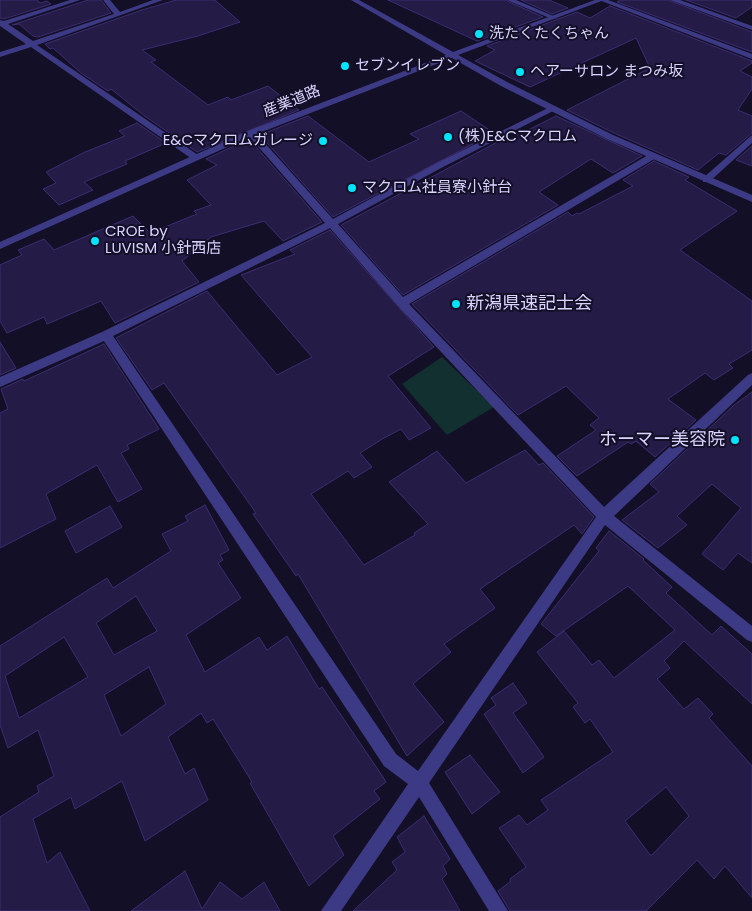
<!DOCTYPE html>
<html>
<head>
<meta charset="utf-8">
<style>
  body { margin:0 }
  canvas { display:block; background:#130f26 }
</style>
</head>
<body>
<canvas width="752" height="911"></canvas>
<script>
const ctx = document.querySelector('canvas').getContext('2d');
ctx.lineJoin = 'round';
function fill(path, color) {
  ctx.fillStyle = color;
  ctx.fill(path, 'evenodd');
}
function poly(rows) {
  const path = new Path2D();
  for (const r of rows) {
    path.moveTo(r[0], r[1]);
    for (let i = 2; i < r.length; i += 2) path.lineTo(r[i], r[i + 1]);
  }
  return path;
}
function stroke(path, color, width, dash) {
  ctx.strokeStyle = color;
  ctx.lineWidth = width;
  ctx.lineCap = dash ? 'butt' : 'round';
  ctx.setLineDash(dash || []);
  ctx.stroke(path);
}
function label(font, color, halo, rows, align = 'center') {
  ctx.font = font + ' Poppins,"Noto Sans JP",sans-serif';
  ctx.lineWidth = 4;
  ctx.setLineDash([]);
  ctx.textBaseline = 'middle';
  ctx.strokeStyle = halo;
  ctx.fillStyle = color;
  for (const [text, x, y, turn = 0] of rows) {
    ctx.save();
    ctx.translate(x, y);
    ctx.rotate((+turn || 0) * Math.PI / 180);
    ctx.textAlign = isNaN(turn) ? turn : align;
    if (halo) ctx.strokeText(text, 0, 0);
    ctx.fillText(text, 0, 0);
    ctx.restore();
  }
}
fill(poly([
  [442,357,494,407,447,435,402,384]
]), '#12302f');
const building = poly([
  [0,0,37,0,40,3,47,1,51,4,4,19,0,18,0,0],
  [88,0,101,0,111,13,38,37,33,36,19,24,12,25,88,0],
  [176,0,215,0,240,22,198,36,142,50,156,60,151,62,208,105,228,97,231,100,268,86,299,110,197,152,146,117,111,89,108,91,81,73,53,48,50,49,45,44,142,10,176,0],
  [388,0,505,0,543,17,477,41,388,0],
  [521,0,549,0,568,8,552,14,521,0],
  [620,0,668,0,752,32,752,52,617,2,620,0],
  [686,0,752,0,752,7,736,18,686,0],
  [610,6,752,61,752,63,740,71,752,77,752,89,738,110,752,116,752,133,726,155,719,153,698,170,614,133,567,110,650,68,636,38,530,87,475,61,495,50,487,46,577,12,590,18,610,6],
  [461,111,494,133,333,217,260,135,308,116,369,162,419,139,410,134,461,111],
  [556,116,642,156,613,173,591,159,539,192,558,205,403,295,341,225,503,139,506,141,556,116],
  [137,123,166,143,125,161,127,164,84,182,93,190,59,205,43,189,56,183,46,172,85,152,125,136,119,131,137,123],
  [249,139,322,222,283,241,264,221,211,237,182,261,199,282,115,323,101,301,47,324,44,317,7,333,0,321,0,265,22,255,18,250,44,239,54,250,133,216,150,233,197,214,194,211,211,205,187,180,217,165,206,159,249,139],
  [752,146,752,166,736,160,752,146],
  [654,161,689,177,685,180,737,211,680,250,752,301,752,350,729,364,733,368,714,380,705,373,668,399,696,420,655,457,636,441,631,444,628,442,577,476,557,456,596,430,590,425,599,418,566,386,518,415,412,304,568,212,572,216,577,213,579,214,633,186,623,180,654,161],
  [330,230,434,347,388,376,431,428,409,440,401,429,384,438,360,453,372,467,354,478,348,471,311,494,364,565,415,535,414,533,428,524,389,482,437,451,466,483,525,450,539,465,543,463,594,517,582,534,574,525,480,589,495,608,444,644,451,652,413,684,444,722,407,756,298,574,296,576,253,514,256,513,164,383,152,390,116,338,207,291,277,375,312,357,241,275,295,254,290,250,330,230],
  [0,342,16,368,0,375,0,342],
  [104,344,159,429,127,445,129,449,121,453,142,489,118,502,97,465,46,494,56,519,0,548,0,413,8,409,1,389,23,379,24,381,104,344],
  [752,392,752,563,738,553,723,570,702,554,741,508,712,484,677,516,687,525,658,548,622,520,659,492,650,484,734,405,752,392],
  [205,505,229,550,220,555,223,560,218,563,241,598,186,635,205,672,259,637,267,650,287,636,319,689,322,687,383,777,386,782,374,791,380,799,333,836,344,855,309,886,250,783,252,782,213,719,207,723,201,713,168,737,185,774,194,768,208,800,145,841,122,781,75,809,71,797,33,819,47,863,60,852,90,911,0,911,0,817,39,792,37,786,54,776,38,730,8,748,0,725,0,646,107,578,113,588,171,551,162,534,188,521,185,516,205,505],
  [136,596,157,631,114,655,96,623,136,596],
  [64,637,88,677,19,718,5,676,64,637],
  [149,667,166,704,121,736,104,695,149,667],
  [110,506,122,527,76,553,65,531,110,506],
  [609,531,644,559,643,560,672,587,666,593,712,635,721,626,752,654,752,704,684,641,664,661,670,668,657,679,684,709,698,698,713,714,709,718,752,766,752,898,725,866,714,879,697,860,646,911,510,911,498,891,511,881,510,879,526,867,499,828,519,815,527,825,548,810,541,800,613,752,590,719,585,723,573,707,578,703,537,652,564,631,592,665,599,660,614,678,675,630,628,586,556,636,541,624,599,551,596,548,609,531],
  [666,787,689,816,652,855,650,855,625,821,666,787],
  [513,683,527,703,513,713,544,757,523,773,484,714,496,705,491,698,513,683],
  [470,755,500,792,472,814,445,772,470,755],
  [424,816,450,859,443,866,447,874,442,879,460,911,353,911,397,870,392,862,405,852,397,837,424,816],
  [185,871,202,909,220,882,242,899,264,882,280,911,131,911,185,871]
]);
fill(building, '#241b47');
stroke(building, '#3b2d73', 1);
fill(poly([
  [70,0,80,0,8,24,33,41,114,14,103,0,110,0,120,12,153,0,163,0,37,45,198,155,198,159,192,159,31,47,0,57,0,52,26,44,0,26,0,20,4,21,70,0],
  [507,0,516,0,558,18,552,19,507,0],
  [599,0,608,0,752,54,752,59,599,0],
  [670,0,680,0,752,26,752,30,670,0],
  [550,107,557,109,443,167,338,224,403,297,650,154,656,154,656,158,409,304,604,507,748,375,752,373,752,385,614,516,752,626,752,642,747,640,605,525,429,783,508,911,489,911,419,797,341,911,321,911,408,784,384,766,104,341,0,387,0,377,102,332,325,223,248,135,248,131,254,131,333,219,437,163,550,107],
  [330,228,398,306,596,517,418,771,396,754,113,336,330,228],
  [752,135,752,143,709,182,703,182,703,178,752,135]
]), '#3d3a85');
fill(poly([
  [351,0,359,0,453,52,595,0,604,0,458,55,507,82,613,135,752,195,752,202,607,139,501,86,452,58,254,135,0,249,0,242,248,131,446,55,351,0]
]), '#3d3a85');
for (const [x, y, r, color] of [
  [479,34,5,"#00e5ff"],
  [345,66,5,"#00e5ff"],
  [520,72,5,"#00e5ff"],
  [448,137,5,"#00e5ff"],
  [323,141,5,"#00e5ff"],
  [352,188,5,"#00e5ff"],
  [95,241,5,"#00e5ff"],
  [456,304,5,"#00e5ff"],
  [735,440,5,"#00e5ff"]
]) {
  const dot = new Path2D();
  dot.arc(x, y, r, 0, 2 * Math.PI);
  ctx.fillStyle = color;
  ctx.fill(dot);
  stroke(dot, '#130f26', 2);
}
label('15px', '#d9d4ff', '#130f26', [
  ["洗たくたくちゃん",489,34],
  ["セブンイレブン",355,66],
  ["ヘアーサロン まつみ坂",530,72],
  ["(株)E&Cマクロム",458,137],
  ["E&Cマクロムガレージ",313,141,"right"],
  ["マクロム社員寮小針台",362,188],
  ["CROE by",105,232],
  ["LUVISM 小針西店",105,249]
], 'left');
label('15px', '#d9d4ff', '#130f26', [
  ["産業道路",292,102,-22]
]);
label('18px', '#d9d4ff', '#130f26', [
  ["新潟県速記士会",466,304],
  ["ホーマー美容院",725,440,"right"]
], 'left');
</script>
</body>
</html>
